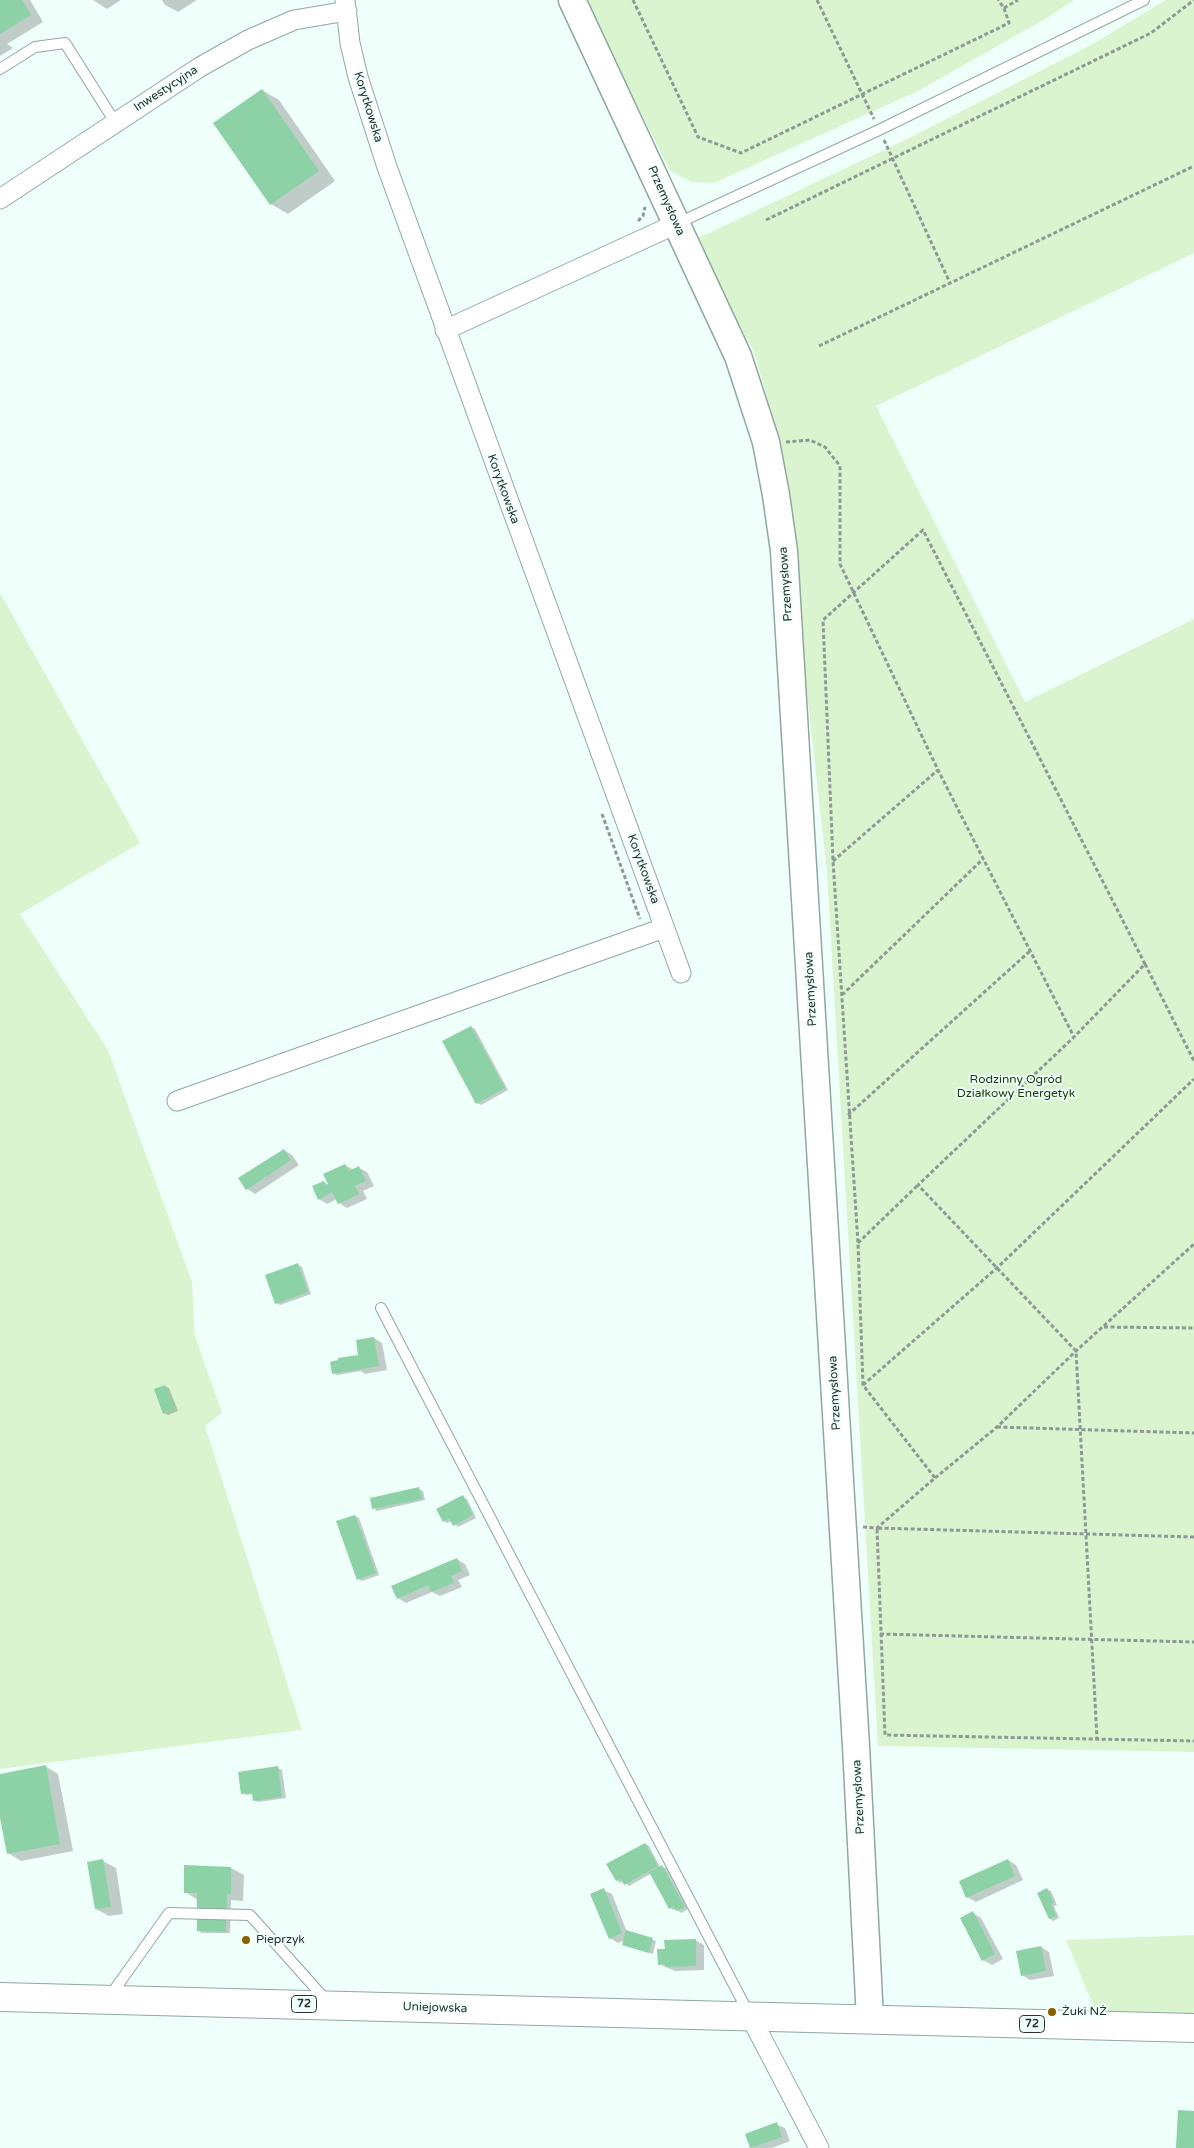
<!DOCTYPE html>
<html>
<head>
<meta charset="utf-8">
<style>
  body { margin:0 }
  canvas { display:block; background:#effffa }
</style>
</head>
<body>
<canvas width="1194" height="2148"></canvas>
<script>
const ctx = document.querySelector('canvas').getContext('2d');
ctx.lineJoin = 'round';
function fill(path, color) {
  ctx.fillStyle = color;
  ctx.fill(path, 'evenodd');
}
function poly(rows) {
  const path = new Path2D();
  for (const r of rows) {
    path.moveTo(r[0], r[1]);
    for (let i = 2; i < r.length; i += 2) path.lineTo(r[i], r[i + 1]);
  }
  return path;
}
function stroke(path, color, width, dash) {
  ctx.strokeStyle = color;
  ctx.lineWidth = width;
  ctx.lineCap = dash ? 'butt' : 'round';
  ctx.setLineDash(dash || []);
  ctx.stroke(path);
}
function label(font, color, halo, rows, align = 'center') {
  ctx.font = font + ' "Varela Round",sans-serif';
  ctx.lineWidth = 4;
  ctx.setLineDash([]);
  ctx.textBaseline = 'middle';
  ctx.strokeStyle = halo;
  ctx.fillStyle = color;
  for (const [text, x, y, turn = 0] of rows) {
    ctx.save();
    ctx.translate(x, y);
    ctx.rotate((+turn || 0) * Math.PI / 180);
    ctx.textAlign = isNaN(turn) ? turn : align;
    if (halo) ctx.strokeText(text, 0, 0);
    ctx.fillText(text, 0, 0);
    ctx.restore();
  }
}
fill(poly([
  [585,0,1074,0,1047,18,918,91,714,183,692,182,670,171],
  [1166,0,1194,0,1194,253,876,406,1025,702,1194,619,1194,1752,878,1746,827,872,779,442,754,351,692,241,905,140,1091,45],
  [0,593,140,843,20,914,108,1050,192,1282,195,1336,222,1413,205,1426,302,1730,0,1769],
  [1194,1935,1194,2022,1100,2022,1066,1940]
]), '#daf4cf');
fill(poly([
  [0,0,30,0,43,22,7,44,13,48,0,56],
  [93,0,121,0,107,9],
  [162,0,197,0,178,12,165,5],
  [262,90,279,100,335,181,288,214,271,204],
  [471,1027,475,1029,508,1090,481,1105,477,1103],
  [284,1150,292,1155,299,1165,255,1194,247,1189],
  [345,1165,354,1170,359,1168,367,1172,374,1186,363,1191,367,1199,347,1208,339,1203,337,1199,327,1204,319,1199,324,1182,331,1187],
  [298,1265,302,1267,311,1294,280,1305,276,1303],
  [374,1338,382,1343,387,1370,365,1374,361,1371,337,1375,333,1373,360,1356],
  [165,1386,169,1388,178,1411,168,1415,164,1413],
  [419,1489,423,1491,425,1500,377,1511,374,1509],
  [463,1497,467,1499,476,1518,458,1527,452,1521,447,1523,444,1521],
  [355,1516,359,1518,379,1575,362,1581,358,1579],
  [457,1559,465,1564,470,1575,458,1580,462,1587,440,1596,432,1592,406,1603,398,1598],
  [45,1766,58,1774,73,1851,21,1861,8,1853,0,1811,0,1775],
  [278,1768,282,1770,286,1798,258,1802,254,1800,253,1794,246,1795,243,1793],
  [645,1844,649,1846,660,1867,666,1868,688,1909,681,1913,676,1909,673,1910,670,1908,652,1873,629,1886,623,1881,620,1883,617,1880],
  [1008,1860,1016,1865,1023,1880,976,1902,967,1897],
  [103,1861,116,1868,123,1914,109,1916,96,1909],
  [186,1867,231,1868,244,1875,243,1901,231,1900,230,1933,202,1933,198,1931,198,1900,185,1892],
  [1047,1889,1051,1891,1057,1905,1054,1906,1059,1918,1053,1921,1050,1919],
  [603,1890,612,1894,627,1932,656,1941,653,1954,627,1946,623,1944,625,1940,618,1943,610,1938],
  [973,1913,981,1918,1003,1959,992,1965,983,1960],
  [695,1940,704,1945,704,1970,675,1971,659,1964,666,1950],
  [1041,1947,1049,1952,1054,1976,1030,1980,1022,1975],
  [776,2124,785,2128,790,2141,772,2148,751,2148,746,2135]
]), '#0003');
fill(poly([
  [0,0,22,0,31,15,0,34],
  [262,89,319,171,270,205,213,123],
  [471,1026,505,1088,476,1104,442,1041],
  [284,1149,291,1160,246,1190,238,1178],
  [345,1164,349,1171,359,1166,366,1181,355,1186,359,1194,338,1204,332,1192,318,1200,312,1186,324,1181,326,1185,328,1184,323,1174],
  [298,1263,308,1292,275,1304,265,1275],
  [374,1337,379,1366,332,1374,330,1362,338,1360,338,1358,358,1355,356,1340],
  [165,1385,175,1409,163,1414,154,1389],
  [419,1487,422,1499,372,1509,370,1498],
  [463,1495,473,1515,453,1526,449,1518,443,1522,436,1509],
  [355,1515,376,1573,357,1580,336,1521],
  [457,1558,462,1571,451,1576,454,1583,431,1592,428,1585,397,1599,391,1586],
  [46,1765,60,1844,7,1854,0,1818,0,1774],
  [278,1766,282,1797,253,1801,252,1793,241,1794,238,1772],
  [645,1843,658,1866,624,1885,621,1879,616,1881,606,1864],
  [103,1859,111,1907,95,1909,87,1862],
  [1008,1859,1015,1876,966,1898,959,1881],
  [184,1865,231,1867,231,1894,227,1894,226,1932,197,1931,197,1893,184,1893],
  [662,1865,685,1907,676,1911,673,1906,669,1909,649,1872],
  [604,1888,622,1933,609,1939,590,1894],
  [1047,1888,1054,1903,1051,1904,1056,1916,1049,1919,1037,1893],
  [973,1911,995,1954,982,1961,960,1918],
  [626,1930,653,1938,649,1953,622,1945],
  [696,1939,696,1966,665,1967,665,1964,658,1965,657,1949,665,1949,664,1940],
  [1041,1946,1046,1971,1021,1976,1016,1951],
  [1178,2110,1194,2111,1194,2148,1176,2148],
  [777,2122,782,2137,750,2148,745,2134]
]), '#8dd2a6');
const service = poly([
  [0,69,35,47,65,43,115,122],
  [676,224,879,130,1144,0],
  [381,1308,749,2014],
  [110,1996,169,1913,250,1915,326,2000]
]);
const minor = poly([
  [345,0,350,43,358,77,387,167,681,973],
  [0,199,200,67,248,40,294,20,347,11],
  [445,330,676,224],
  [177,1101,664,928],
  [750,2016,819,2148]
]);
const secondary = poly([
  [572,0,738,356,766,442,776,495,784,551,856,1746,870,2019]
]);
const primary = poly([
  [0,1997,1194,2028]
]);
stroke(service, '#8fa8a1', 12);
stroke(minor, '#8fa8a1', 21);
stroke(secondary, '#8fa8a1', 29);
stroke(primary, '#8fa8a1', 30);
stroke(poly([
  [633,0,698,137,741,153,1009,23,1004,8,998,0],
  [817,0,874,119],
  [1004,8,1018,0],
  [884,140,950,283],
  [766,220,1151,33,1194,0],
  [638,221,643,216,645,207],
  [819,346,1194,166],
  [786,442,810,440,825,447,840,466,840,564,938,770,1074,1037,918,1185,1076,1351,1097,1738],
  [602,814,640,919],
  [833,861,938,770],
  [1145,964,1194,1061],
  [842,995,983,859],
  [848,1115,1030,951],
  [858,1243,918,1185],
  [1104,1327,1194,1328],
  [863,1385,998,1267,1194,1079],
  [997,1427,1194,1433],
  [935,1478,997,1427,1076,1351,1194,1244],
  [863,1527,877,1528,935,1478,863,1385,858,1243,833,861,823,620,923,530,1145,964,1074,1037],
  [1194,1537,877,1528,885,1735,1194,1741],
  [880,1634,1194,1642]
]), '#8c9995', 3, [4, 2.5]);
stroke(service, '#fff', 10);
stroke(minor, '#fff', 19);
stroke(secondary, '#fff', 26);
stroke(primary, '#fff', 28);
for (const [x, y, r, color] of [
  [246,1940,5,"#8a5f00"],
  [1052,2012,5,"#8a5f00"]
]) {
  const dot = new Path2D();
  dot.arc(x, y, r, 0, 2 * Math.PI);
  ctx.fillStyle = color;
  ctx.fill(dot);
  stroke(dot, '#effffa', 2);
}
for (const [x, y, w] of [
  [304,2004,25],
  [1032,2024,25]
]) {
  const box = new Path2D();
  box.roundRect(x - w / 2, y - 8.5, w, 17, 4);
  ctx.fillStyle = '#effffa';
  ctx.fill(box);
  stroke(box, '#28322f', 1);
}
label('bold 11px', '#28322f', null, [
  ["72",304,2004],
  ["72",1032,2024]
]);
label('12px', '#28322f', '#effffa', [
  ["Inwestycyjna",166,89,-33],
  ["Korytkowska",368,107,73],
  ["Przemysłowa",666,201,66],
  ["Korytkowska",503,489,70],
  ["Przemysłowa",786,584,-94],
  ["Korytkowska",643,869,70],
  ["Przemysłowa",811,989,-93],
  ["Przemysłowa",835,1393,-93],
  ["Przemysłowa",859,1797,-93],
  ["Uniejowska",435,2008,2]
]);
label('12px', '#183f00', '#effffa', [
  ["Rodzinny Ogród",1016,1080],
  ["Działkowy Energetyk",1016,1094]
]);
label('12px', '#28322f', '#effffa', [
  ["Pieprzyk",256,1940],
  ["Żuki NŻ",1062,2012]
], 'left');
</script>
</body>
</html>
